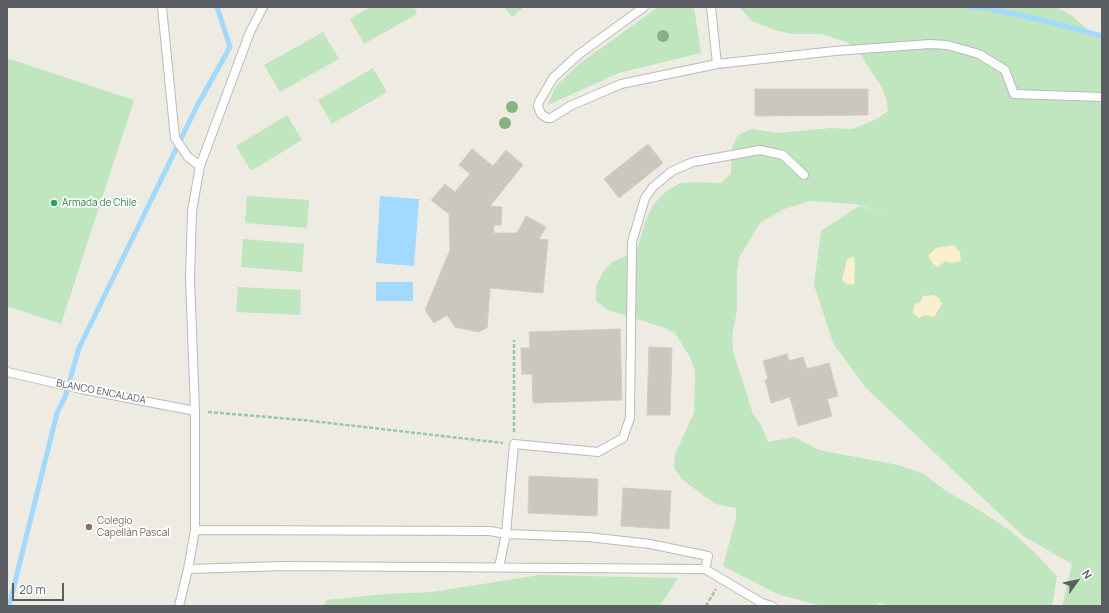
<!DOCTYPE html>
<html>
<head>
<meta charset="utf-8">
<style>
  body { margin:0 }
  #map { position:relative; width:1109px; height:613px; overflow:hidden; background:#eeebe2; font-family:Manrope,sans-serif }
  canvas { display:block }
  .frame { position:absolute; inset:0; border:8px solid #5b5f63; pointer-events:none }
  .north { position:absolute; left:1057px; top:561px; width:40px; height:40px; -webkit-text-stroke:3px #fff; paint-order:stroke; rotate:57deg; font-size:11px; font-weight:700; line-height:16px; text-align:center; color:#5b5f63 }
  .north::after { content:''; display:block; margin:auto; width:14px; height:18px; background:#5b5f63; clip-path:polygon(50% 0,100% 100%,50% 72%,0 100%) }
  .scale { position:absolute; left:12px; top:583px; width:52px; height:18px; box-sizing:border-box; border:2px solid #5b5f63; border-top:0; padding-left:5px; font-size:12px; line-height:14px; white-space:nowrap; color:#5b5f63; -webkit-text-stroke:3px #fff; paint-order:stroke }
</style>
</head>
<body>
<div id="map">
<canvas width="1109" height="613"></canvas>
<div class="frame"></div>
<div class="north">N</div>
<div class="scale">20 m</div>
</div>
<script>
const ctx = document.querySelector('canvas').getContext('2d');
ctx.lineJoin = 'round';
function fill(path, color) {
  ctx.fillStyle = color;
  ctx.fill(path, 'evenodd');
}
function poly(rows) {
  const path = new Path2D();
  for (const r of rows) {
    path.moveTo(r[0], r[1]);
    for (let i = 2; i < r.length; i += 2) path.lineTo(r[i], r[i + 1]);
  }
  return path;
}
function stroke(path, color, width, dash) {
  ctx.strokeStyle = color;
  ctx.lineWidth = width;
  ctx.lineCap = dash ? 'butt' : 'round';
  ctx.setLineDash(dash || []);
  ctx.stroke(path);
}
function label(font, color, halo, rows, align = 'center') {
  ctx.font = font + ' Manrope,sans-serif';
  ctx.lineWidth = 3.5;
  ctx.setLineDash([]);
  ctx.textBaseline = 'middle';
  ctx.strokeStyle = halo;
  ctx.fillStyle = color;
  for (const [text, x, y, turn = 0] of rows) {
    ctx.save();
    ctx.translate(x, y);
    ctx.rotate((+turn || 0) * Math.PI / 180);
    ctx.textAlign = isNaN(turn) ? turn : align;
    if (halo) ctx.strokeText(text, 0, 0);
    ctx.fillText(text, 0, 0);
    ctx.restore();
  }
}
fill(poly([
  [370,7,414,7,417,14,364,44,350,19],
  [504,7,524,7,512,17],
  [658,7,694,7,701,53,619,73,548,105,555,87,578,65],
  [739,7,1057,7,1072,16,1091,32,1102,37,1102,606,1062,606,1072,564,1023,536,866,388,833,343,814,285,821,231,859,206,888,214,855,204,810,201,784,209,760,223,739,258,737,272,737,310,732,336,733,351,753,414,761,425,768,442,794,437,819,450,898,465,924,474,946,491,979,510,1011,531,1033,551,1057,576,1053,602,1051,606,890,606,879,603,875,606,821,606,777,594,723,566,736,518,736,508,716,504,704,496,682,479,674,468,675,454,694,413,695,371,690,357,675,333,662,327,608,310,596,301,596,286,603,272,612,262,637,251,645,222,651,209,659,198,669,189,681,183,695,182,721,183,731,174,732,147,738,135,751,129,778,133,831,128,852,129,877,119,888,111,886,98,881,86,858,51,847,42,821,34,792,34,778,31,752,21],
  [323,32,339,59,280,92,264,65],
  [7,58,134,100,61,324,7,306],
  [373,68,387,92,332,124,318,100],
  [287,115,302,140,251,171,236,146],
  [247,196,309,200,307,228,245,223],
  [243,239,304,244,302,272,241,267],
  [238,287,301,290,300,315,236,312],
  [539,575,678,578,660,606,323,606,327,600,385,594,432,592]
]), '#bfe6be');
fill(poly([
  [954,245,960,252,961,261,952,263,946,261,938,267,933,264,928,256,936,248],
  [854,257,855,264,854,285,845,283,842,280,847,259],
  [933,295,939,298,942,304,934,317,925,315,919,318,913,313,914,305,920,302,923,296]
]), '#fbefd0');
fill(poly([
  [380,196,419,199,414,266,376,263],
  [376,282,413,282,413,301,376,301]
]), '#a1d9ff');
stroke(poly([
  [971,7,987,8,1046,21,1102,36],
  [9,606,57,413,65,397,79,348,197,106,230,47,217,7]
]), '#a1d9ff', 5);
const building = poly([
  [755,89,868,89,868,115,755,116,755,89],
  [648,144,663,163,619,198,604,179,648,144],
  [472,149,493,166,506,150,523,165,490,206,502,207,501,225,494,225,494,233,517,233,526,216,546,227,539,239,548,240,543,293,490,288,487,328,478,332,455,327,447,315,434,323,425,310,450,250,449,214,431,200,445,184,455,192,470,174,459,165,472,149],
  [620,329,622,400,533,403,532,374,522,374,521,348,530,348,529,332,620,329],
  [649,347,672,348,670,415,647,415,649,347],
  [787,354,789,361,803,357,807,369,829,363,838,396,827,399,832,416,798,426,790,397,771,403,765,380,768,379,763,361,787,354],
  [529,476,598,479,597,516,528,513,529,476],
  [623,488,671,491,669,529,621,526,623,488]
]);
fill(building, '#cac7c1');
stroke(building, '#d2ccc0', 1);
const service = poly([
  [162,7,175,138,188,157,200,166,192,211,190,278,195,411,195,530,188,569,179,606],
  [644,7,578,55,553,78,539,102,538,106,541,114,547,118,551,118,570,106,621,84,717,64],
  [711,7,717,64,835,51,930,44,947,45,979,54,1005,70,1014,94,1102,97],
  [200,166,250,32,263,7],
  [7,372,81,389,195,411],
  [499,567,506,534,514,444,598,452,623,438,630,418,632,242,645,198,653,187,672,171,693,162,760,150,783,155,804,175],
  [188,569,285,566,705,569,708,556,650,544,588,537,506,534,490,531,195,530],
  [705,569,762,603,772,606]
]);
stroke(service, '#b8babf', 10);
stroke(poly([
  [208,412,303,420,503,443],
  [514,432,514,340],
  [706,606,716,589]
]), '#97c7a4', 2.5, [4, 2]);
stroke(service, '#fff', 8);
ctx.fillStyle = '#87b182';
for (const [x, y] of [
  [663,36],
  [512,107],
  [505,123]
]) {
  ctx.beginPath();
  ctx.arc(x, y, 6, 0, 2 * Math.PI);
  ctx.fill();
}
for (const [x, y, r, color] of [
  [54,203,4,"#2e9e5b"],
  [89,527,4,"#8d6e63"]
]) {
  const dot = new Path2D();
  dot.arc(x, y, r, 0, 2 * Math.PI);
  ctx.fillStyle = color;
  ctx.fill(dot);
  stroke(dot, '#fff', 1.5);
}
label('10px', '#27864d', '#fff', [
  ["Armada de Chile",62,203]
], 'left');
label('10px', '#5b5f63', '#fff', [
  ["BLANCO ENCALADA",101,392,11]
]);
label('10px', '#785e54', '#fff', [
  ["Colegio",97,521],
  ["Capellán Pascal",97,533]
], 'left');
</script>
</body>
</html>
